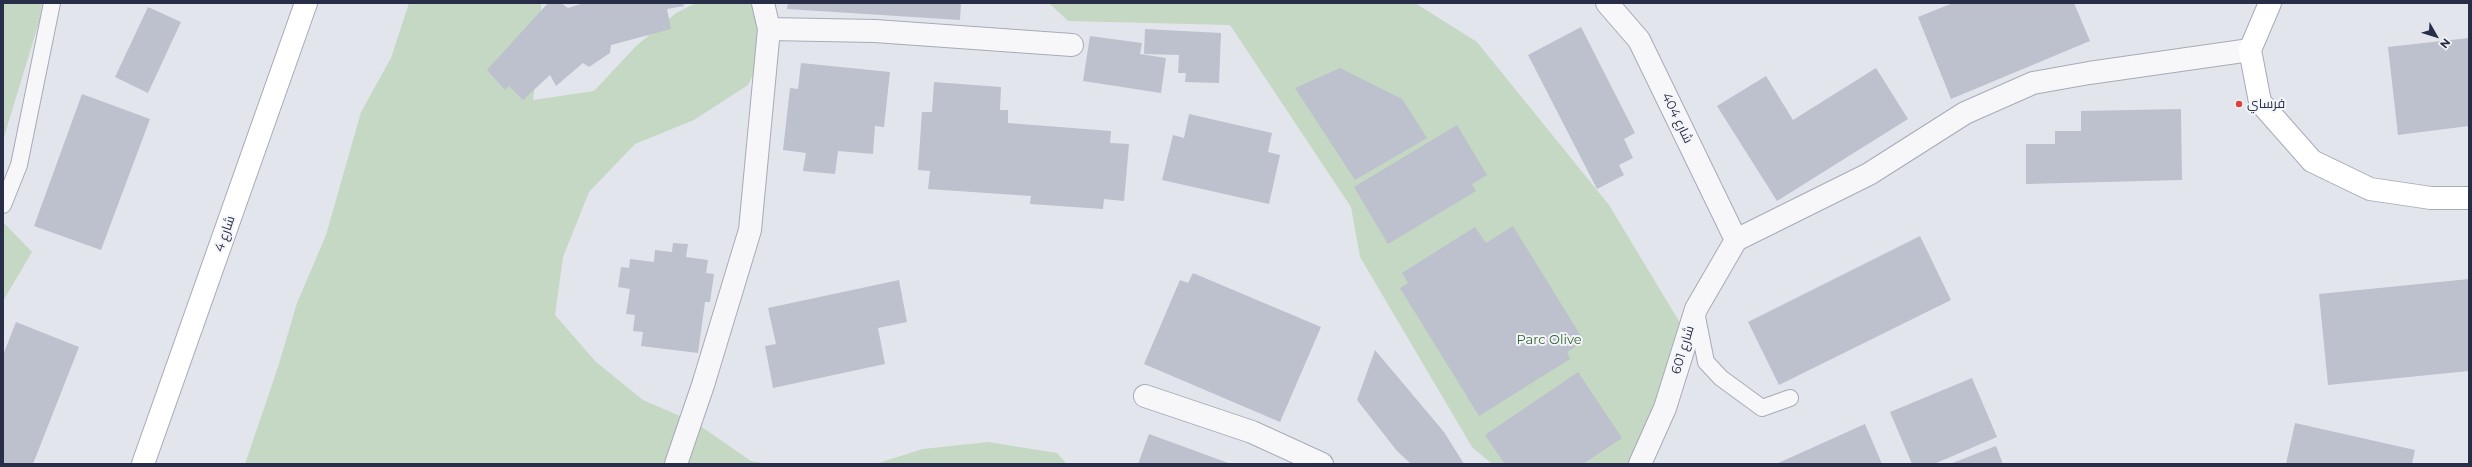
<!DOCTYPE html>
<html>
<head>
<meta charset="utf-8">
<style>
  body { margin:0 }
  #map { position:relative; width:2472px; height:467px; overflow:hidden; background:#e3e5ed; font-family:Montserrat,sans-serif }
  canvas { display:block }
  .frame { position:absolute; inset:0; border:4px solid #282e47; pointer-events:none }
  .north { position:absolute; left:2416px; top:16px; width:40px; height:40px; -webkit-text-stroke:3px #f3f5f9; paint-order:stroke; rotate:129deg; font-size:11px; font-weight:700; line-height:16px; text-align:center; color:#282e47 }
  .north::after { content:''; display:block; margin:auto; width:14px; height:18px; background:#282e47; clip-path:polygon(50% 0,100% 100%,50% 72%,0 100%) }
</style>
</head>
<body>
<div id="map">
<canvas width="2472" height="467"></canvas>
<div class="frame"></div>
<div class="north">N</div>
</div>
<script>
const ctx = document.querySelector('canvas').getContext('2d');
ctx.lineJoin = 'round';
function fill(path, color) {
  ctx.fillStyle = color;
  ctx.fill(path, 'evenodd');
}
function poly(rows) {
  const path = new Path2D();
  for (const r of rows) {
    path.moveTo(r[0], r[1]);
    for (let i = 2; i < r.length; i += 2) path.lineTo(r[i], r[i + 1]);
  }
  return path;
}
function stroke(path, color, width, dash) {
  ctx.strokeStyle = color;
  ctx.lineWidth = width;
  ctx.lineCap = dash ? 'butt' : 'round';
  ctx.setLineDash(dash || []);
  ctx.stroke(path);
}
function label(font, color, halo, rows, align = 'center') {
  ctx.font = font + ' Montserrat,Cairo,sans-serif';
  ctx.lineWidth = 4;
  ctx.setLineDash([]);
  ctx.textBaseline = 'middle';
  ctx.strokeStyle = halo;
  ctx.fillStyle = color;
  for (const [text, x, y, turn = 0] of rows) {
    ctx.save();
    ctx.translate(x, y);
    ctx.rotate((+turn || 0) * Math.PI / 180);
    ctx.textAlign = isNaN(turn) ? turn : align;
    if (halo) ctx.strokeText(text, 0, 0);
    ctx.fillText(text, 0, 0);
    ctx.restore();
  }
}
fill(poly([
  [3,3,42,3,40,19,3,140],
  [409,3,541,3,541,35,533,100,594,91,636,46,676,13,696,3,749,3,775,28,748,85,694,120,635,144,589,192,563,257,555,315,596,362,643,400,696,423,751,461,769,464,245,464,278,367,297,303,326,235,361,112,391,58],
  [1049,3,1415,3,1477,42,1609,205,1685,331,1638,464,1492,464,1472,447,1360,257,1351,207,1230,25,1068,21],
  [3,222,32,252,3,301],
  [988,442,1057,453,1067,464,875,464,923,449]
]), '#c5d8c3');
fill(poly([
  [548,3,561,3,568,8,584,3,683,3,684,6,667,9,671,29,611,45,610,53,589,67,583,63,556,86,550,75,523,100,509,86,505,90,487,70],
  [788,3,961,3,960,20,787,9],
  [1953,3,2074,3,2090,41,1951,99,1918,17],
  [148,7,181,22,148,93,115,77],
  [1581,27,1635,133,1624,139,1633,158,1619,165,1624,175,1597,189,1528,55],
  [1145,29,1221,33,1219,83,1185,82,1186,73,1178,73,1179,55,1144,54],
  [1090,36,1142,43,1140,54,1166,58,1161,93,1083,81],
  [2469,38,2469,126,2398,135,2388,47],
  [801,63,890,72,884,127,875,126,873,154,838,151,835,174,803,171,806,153,783,150,790,88,798,89],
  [1340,68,1402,99,1427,138,1355,180,1295,88],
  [1876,68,1908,119,1777,201,1717,106,1766,76,1793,120],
  [934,82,1001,87,1000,110,1008,110,1008,123,1111,131,1110,143,1129,144,1124,201,1104,199,1103,209,1030,204,1031,196,928,189,930,171,918,170,922,112,932,112],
  [82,94,150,119,101,250,34,226],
  [2181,109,2182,180,2026,184,2026,144,2055,144,2055,131,2081,131,2081,111],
  [1189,114,1272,133,1268,152,1280,155,1269,204,1162,180,1173,135,1184,138],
  [1457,125,1487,175,1472,184,1476,191,1388,244,1354,187],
  [1513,226,1584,341,1567,352,1570,359,1479,416,1400,288,1408,283,1402,273,1475,227,1486,243],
  [1920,236,1951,300,1779,385,1748,322],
  [673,243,688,244,686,257,708,260,706,273,714,274,710,302,705,302,698,353,641,346,643,332,633,331,635,315,626,314,630,289,618,287,621,267,629,268,630,259,654,262,655,250,672,252],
  [1193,273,1321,327,1280,422,1144,364,1180,280,1188,283],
  [2469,279,2469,371,2328,385,2319,294],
  [899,280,907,322,878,328,885,364,773,388,765,346,776,344,768,308],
  [16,322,79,347,33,464,3,464,3,355],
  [1375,350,1444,432,1464,464,1411,464,1397,451,1357,400],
  [1578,372,1622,438,1583,464,1505,464,1485,435],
  [1972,378,1997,437,1934,464,1912,464,1890,412],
  [2295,423,2415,450,2412,464,2286,464],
  [1865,424,1882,464,1776,464],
  [1149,434,1231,464,1138,464],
  [1996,446,2003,464,1950,464]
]), '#bdc0cd');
const lane = poly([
  [3,205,19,165,52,3],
  [1696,312,1706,362,1721,378,1762,408,1790,398]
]);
const street = poly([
  [1607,3,1639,40,1736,240],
  [769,29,875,31,1072,45],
  [1736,240,1869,174,1965,113,2033,83,2089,73,2250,50],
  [1145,396,1252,432,1322,464],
  [676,464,703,385,750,230,769,29,763,3],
  [1640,464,1665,408,1696,309,1736,240]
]);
const secondary = poly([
  [2270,3,2250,50,2260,102,2312,161,2370,189,2431,198,2469,198],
  [143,464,306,3]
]);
stroke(lane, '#a7aab8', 18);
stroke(street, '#a7aab8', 24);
stroke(secondary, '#a7aab8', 24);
stroke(lane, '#f7f7fa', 16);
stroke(street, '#f7f7fa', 22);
stroke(secondary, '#fff', 22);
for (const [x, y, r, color] of [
  [2239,104,4,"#de413c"]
]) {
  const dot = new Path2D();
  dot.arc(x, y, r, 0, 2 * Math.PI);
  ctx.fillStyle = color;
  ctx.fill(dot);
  stroke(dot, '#f3f5f9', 1.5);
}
label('13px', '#282e47', '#f3f5f9', [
  ["فرساي",2247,104]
], 'left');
label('13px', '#282e47', '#f3f5f9', [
  ["شارع 404",1677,118,64],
  ["شارع 4",225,234,-71],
  ["شارع 601",1683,350,-73]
]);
label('13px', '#346534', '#f3f5f9', [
  ["Parc Olive",1549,340]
]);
</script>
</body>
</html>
